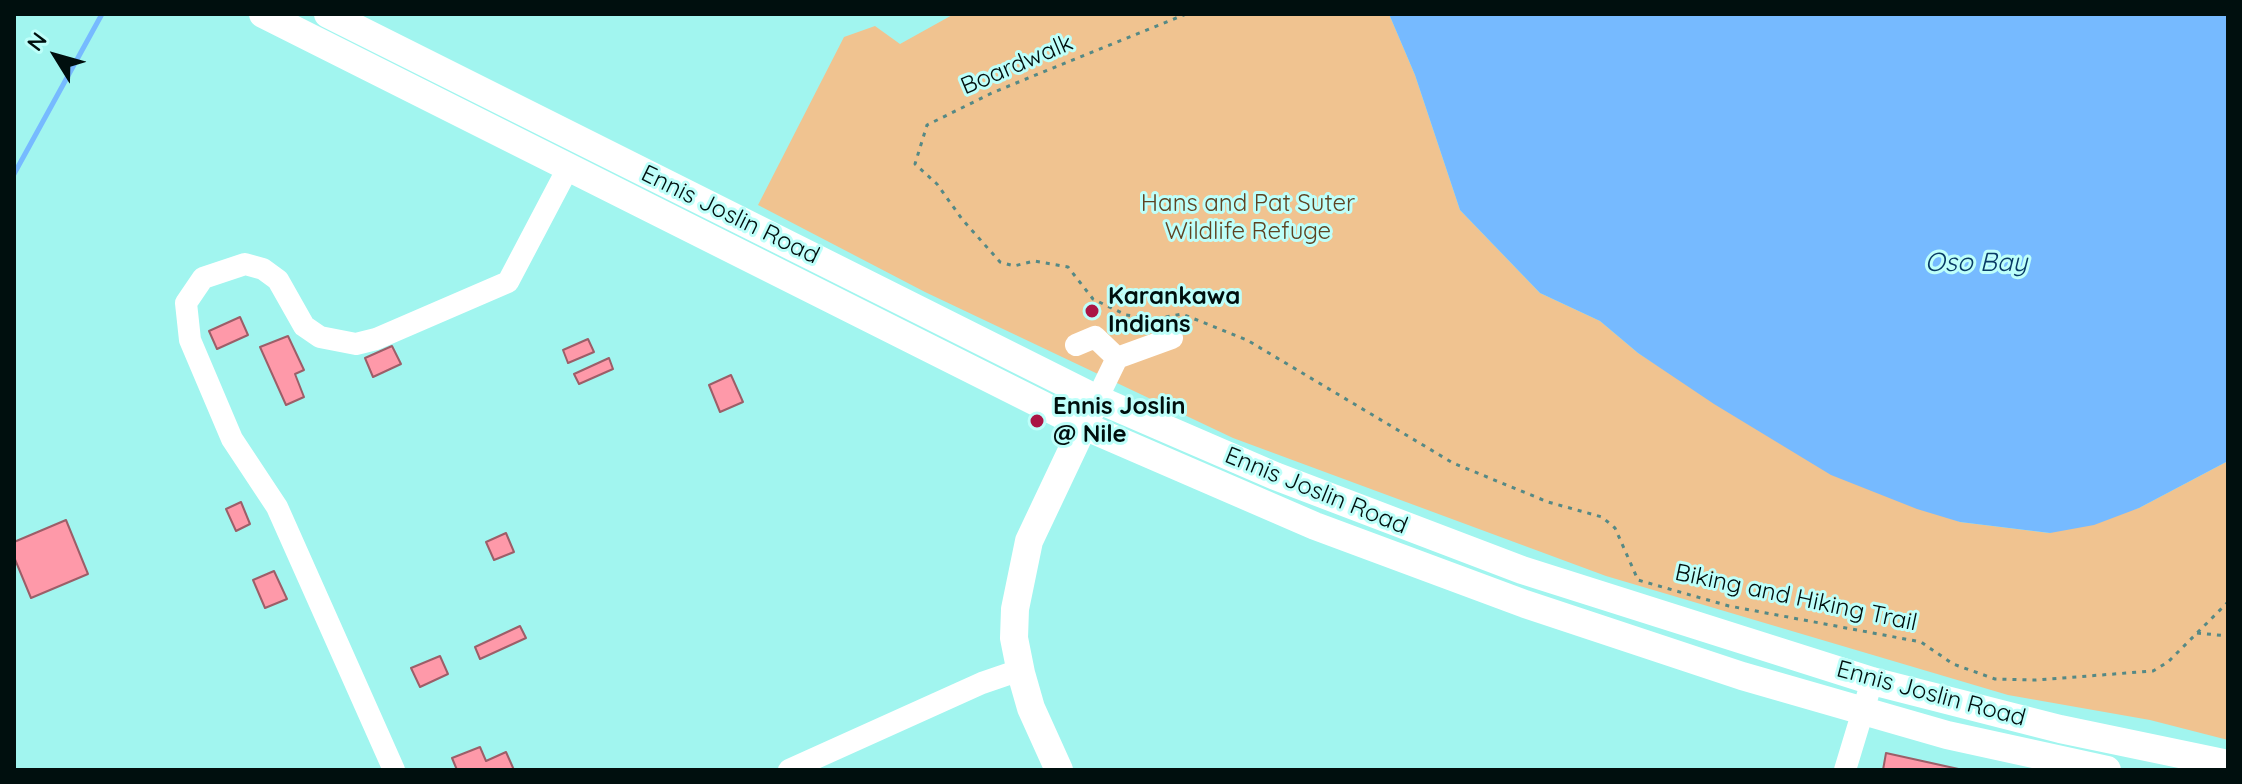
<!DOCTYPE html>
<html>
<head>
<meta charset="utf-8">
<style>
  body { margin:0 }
  #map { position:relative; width:2242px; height:784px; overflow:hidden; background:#a1f5ef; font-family:Quicksand,sans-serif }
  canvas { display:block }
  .frame { position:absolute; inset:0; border:16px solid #000f0e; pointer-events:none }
  .north { position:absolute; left:16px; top:16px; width:80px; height:80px; -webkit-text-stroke:6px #befffa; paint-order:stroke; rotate:307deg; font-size:22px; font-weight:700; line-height:32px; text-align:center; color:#000f0e }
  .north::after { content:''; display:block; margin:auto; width:28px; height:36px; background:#000f0e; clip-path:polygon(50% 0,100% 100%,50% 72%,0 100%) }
</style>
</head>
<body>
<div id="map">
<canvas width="2242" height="784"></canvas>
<div class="frame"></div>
<div class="north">N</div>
</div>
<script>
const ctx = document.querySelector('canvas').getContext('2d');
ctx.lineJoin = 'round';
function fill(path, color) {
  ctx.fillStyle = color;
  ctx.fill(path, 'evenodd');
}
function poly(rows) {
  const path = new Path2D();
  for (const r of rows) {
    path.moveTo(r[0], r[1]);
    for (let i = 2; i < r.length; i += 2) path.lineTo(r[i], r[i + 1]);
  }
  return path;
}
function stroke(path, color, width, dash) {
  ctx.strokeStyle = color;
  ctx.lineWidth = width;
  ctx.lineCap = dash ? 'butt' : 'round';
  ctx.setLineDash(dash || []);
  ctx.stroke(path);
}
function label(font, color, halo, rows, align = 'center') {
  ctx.font = font + ' Quicksand,sans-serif';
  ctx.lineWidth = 6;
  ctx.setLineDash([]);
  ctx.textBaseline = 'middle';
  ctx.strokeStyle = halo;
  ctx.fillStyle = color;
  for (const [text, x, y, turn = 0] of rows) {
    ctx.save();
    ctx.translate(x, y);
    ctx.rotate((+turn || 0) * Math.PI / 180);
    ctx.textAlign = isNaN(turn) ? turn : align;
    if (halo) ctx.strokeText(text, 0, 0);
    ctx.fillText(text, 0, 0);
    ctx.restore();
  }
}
fill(poly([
  [954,14,1389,14,1415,75,1460,210,1540,293,1600,321,1638,353,1793,451,1960,522,2049,533,2139,508,2228,461,2228,740,2150,720,2008,695,1606,576,1233,438,925,292,758,205,844,37,875,26,900,44]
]), '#f0c390');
fill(poly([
  [1389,14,2228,14,2228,461,2139,508,2094,525,2050,533,1960,522,1917,509,1831,475,1714,404,1638,353,1600,321,1540,293,1460,210,1415,75]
]), '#76baff');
stroke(poly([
  [14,174,102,14]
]), '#76baff', 5);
const building = poly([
  [240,317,248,335,217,349,209,331,240,317],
  [288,336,304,370,295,374,304,397,286,405,260,347,288,336],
  [588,339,594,352,568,363,563,350,588,339],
  [392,346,401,364,373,377,365,358,392,346],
  [609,358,613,369,579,384,574,374,609,358],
  [731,375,743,402,720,412,709,385,731,375],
  [241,502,250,524,236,531,226,509,241,502],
  [66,520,88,574,31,598,14,557,14,542,66,520],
  [506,533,514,552,494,560,486,542,506,533],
  [274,571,287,599,265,608,253,580,274,571],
  [520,626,526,638,480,659,475,647,520,626],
  [440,656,448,674,420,687,411,668,440,656],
  [480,747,486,761,506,752,514,770,457,770,452,758,480,747],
  [1886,753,1963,770,1883,770,1886,753]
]);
fill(building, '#fe99a9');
stroke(building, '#9c5e68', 2);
stroke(poly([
  [1186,14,994,92,927,125,915,164,937,184,962,219,1000,262,1014,266,1034,261,1068,267,1093,299,1126,315,1155,319,1182,314,1247,340,1453,463,1548,502,1602,517,1615,528,1638,580,1729,606,1921,642,1953,664,1995,679,2036,680,2153,671,2168,662,2228,602],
  [2197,633,2228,636]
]), '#558985', 3, [4, 6]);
stroke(poly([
  [1076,345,1095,337,1117,358,1097,399],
  [1117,358,1172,338],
  [394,770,277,507,232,439,190,340,186,303,203,278,245,264,263,269,278,280,304,326,320,337,356,344,376,339,508,282,568,168],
  [789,770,982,683,1020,670],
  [1845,770,1872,681]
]), '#fff', 22);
stroke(poly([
  [263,14,1084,426,1315,526,1525,604,1742,676,1947,735,2107,770],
  [328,14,1097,399,1275,476,1522,570,1872,681,2060,729,2228,764],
  [1059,770,1031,708,1021,673,1014,638,1015,609,1029,541,1091,410]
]), '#fff', 28);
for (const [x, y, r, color] of [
  [1092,311,8,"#aa1545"],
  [1037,421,8,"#aa1545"]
]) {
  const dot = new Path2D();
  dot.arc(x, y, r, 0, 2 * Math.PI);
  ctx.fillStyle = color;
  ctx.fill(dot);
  stroke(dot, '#befffa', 3);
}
label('24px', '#000f0e', '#befffa', [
  ["Boardwalk",1017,65,-23],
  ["Ennis Joslin Road",730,215,26],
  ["Ennis Joslin Road",1316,491,22],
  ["Biking and Hiking Trail",1796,598,12],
  ["Ennis Joslin Road",1931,694,15]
]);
label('24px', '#5e4322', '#befffa', [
  ["Hans and Pat Suter",1248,204],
  ["Wildlife Refuge",1248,232]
]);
label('bold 24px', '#000f0e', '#befffa', [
  ["Karankawa",1108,297],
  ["Indians",1108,325],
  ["Ennis Joslin",1053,407],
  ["@ Nile",1053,435]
], 'left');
label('italic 26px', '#083a65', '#befffa', [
  ["Oso Bay",1976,263]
]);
</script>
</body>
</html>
